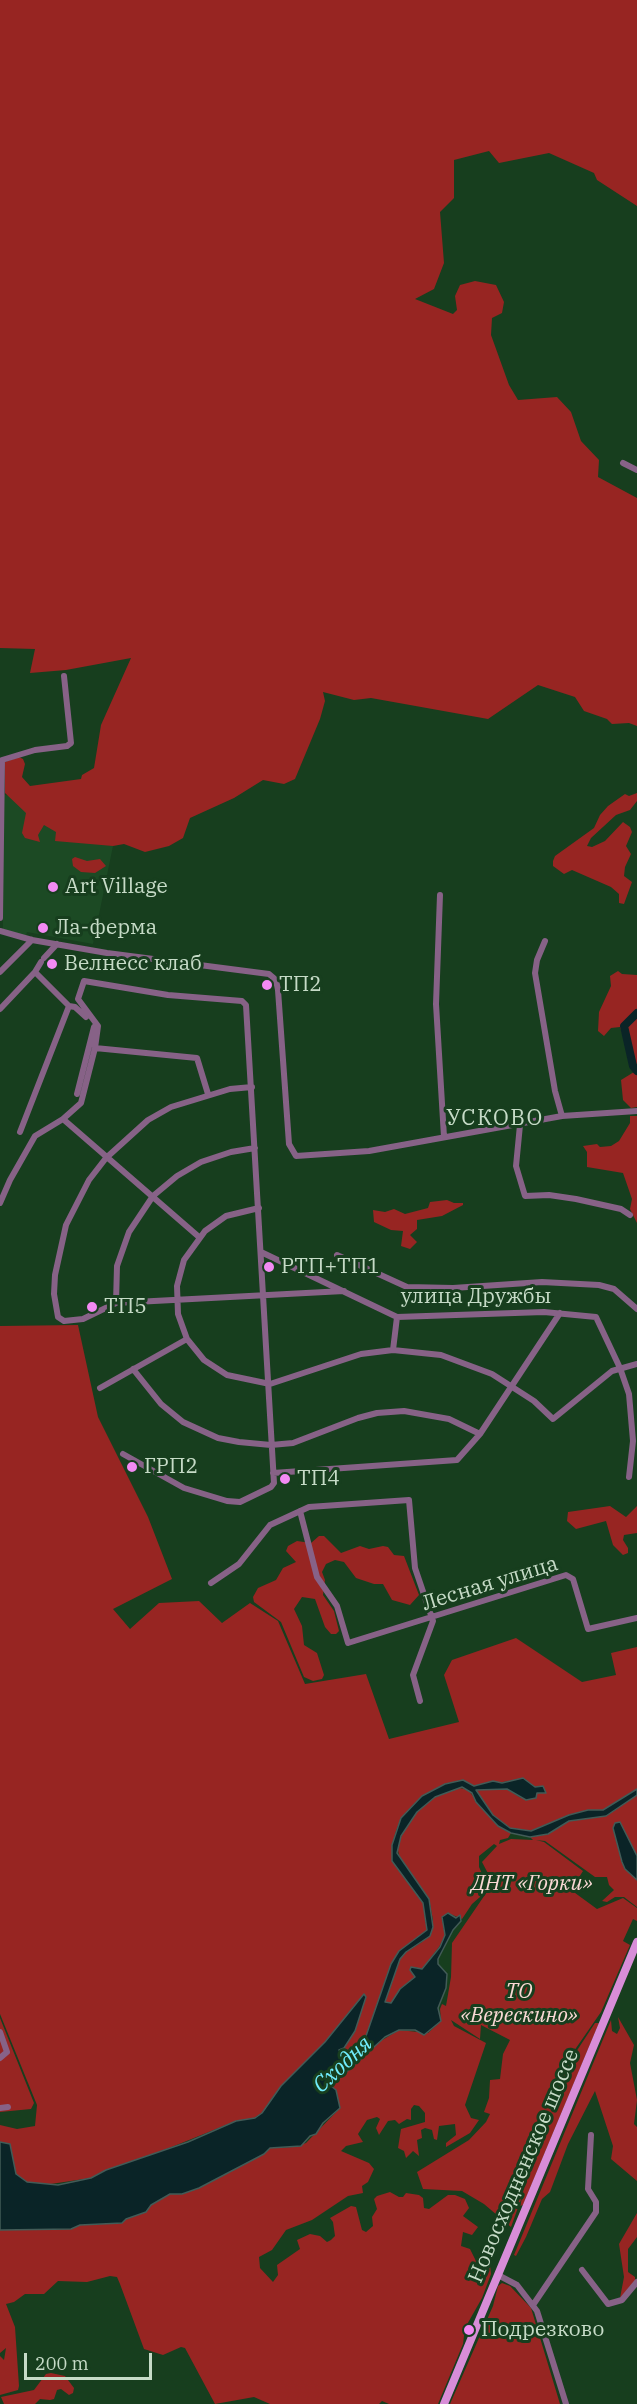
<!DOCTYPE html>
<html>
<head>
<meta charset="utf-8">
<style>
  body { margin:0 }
  #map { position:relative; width:637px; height:2404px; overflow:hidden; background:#173e1e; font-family:"IBM Plex Serif",serif }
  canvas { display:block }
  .scale { position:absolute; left:24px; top:2353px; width:128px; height:27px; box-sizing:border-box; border:3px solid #c6dbc7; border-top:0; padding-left:8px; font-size:18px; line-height:21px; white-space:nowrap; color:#c6dbc7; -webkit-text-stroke:4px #173e1e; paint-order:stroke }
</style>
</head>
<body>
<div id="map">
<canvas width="637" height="2404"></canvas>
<div class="scale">200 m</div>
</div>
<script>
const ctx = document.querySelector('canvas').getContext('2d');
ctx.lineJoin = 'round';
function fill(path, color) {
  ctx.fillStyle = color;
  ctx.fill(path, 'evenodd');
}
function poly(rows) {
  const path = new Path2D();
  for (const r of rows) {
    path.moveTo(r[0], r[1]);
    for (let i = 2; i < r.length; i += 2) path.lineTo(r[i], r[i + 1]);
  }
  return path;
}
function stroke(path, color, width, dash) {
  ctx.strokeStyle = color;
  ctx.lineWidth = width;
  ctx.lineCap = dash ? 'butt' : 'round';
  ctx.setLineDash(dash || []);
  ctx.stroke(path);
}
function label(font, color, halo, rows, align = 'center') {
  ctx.font = font + ' "IBM Plex Serif",serif';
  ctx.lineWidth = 6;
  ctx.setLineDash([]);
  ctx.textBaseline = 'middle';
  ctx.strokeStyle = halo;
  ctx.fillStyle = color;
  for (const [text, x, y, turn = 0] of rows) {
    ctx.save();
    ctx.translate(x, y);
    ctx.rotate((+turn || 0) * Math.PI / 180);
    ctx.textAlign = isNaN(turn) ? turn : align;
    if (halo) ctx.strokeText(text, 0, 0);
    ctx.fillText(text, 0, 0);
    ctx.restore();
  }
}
fill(poly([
  [3,794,94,821,113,846,93,944,27,932,26,936,3,929]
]), '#1c4a24');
fill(poly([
  [0,0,637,0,637,206,597,180,594,173,549,153,499,163,489,151,454,160,454,198,440,212,444,263,434,289,415,299,453,314,457,310,455,296,460,285,475,281,496,285,504,302,502,313,492,318,491,335,509,385,518,400,557,397,571,412,581,441,599,460,598,477,637,498,637,726,629,723,612,724,607,719,584,711,575,697,538,685,488,719,371,698,354,700,323,692,325,701,320,719,295,779,284,784,263,780,234,798,190,818,183,838,169,846,145,852,124,844,113,846,55,841,56,832,44,825,38,835,40,842,25,838,22,833,26,813,5,793,5,762,19,757,23,759,25,764,22,777,30,786,81,779,82,775,94,768,101,725,131,658,66,670,30,673,35,649,0,648],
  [637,793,637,801,630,810,616,815,591,838,587,846,592,847,605,841,623,822,630,827,632,832,626,846,631,854,625,867,624,876,632,882,624,904,619,903,619,894,611,887,572,870,564,874,553,866,553,861,555,856,594,828,600,815,608,806,625,794,629,796],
  [75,857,87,861,100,859,106,866,95,873,81,872,73,866,72,859],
  [618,971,622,974,637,975,637,1066,628,1037,623,1036,620,1027,611,1028,604,1036,598,1031,599,1012,611,986,610,976],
  [634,1072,637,1074,637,1107,631,1108,623,1100,621,1080],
  [630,1116,637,1116,637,1223,630,1209,632,1199,623,1173,587,1167,587,1152,583,1146,597,1144,600,1147,611,1146,619,1141,630,1123],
  [447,1200,454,1203,463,1203,463,1205,442,1216,417,1220,417,1229,410,1235,417,1242,410,1249,401,1246,403,1231,391,1230,374,1222,373,1210,385,1212,394,1209,405,1214,428,1208,430,1202],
  [78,1325,98,1417,148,1517,172,1579,113,1609,130,1629,159,1603,199,1601,222,1623,250,1603,278,1621,305,1684,366,1674,389,1739,459,1722,444,1675,452,1660,516,1638,582,1682,616,1675,611,1653,637,1647,637,1789,603,1810,588,1810,569,1815,531,1831,510,1828,493,1815,476,1790,507,1789,521,1798,541,1792,525,1779,473,1786,463,1780,445,1784,401,1818,396,1831,392,1845,392,1861,423,1903,427,1930,391,1964,366,2036,351,2055,343,2058,339,2050,344,2048,355,2031,364,1994,325,2042,281,2086,262,2113,254,2118,236,2121,147,2157,106,2170,91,2178,44,2185,27,2182,15,2174,10,2145,0,2142,0,2125,17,2129,35,2126,37,2105,0,2014,0,1326],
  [610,1506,626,1517,637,1506,637,1533,624,1535,623,1540,628,1548,628,1553,623,1555,613,1545,606,1521,576,1529,567,1521,568,1512],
  [319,1536,324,1536,341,1553,360,1546,369,1549,383,1546,388,1547,394,1555,404,1556,419,1595,410,1605,392,1600,383,1584,374,1584,356,1578,344,1562,335,1560,326,1564,322,1572,325,1580,323,1595,334,1611,339,1631,336,1634,331,1634,325,1627,315,1599,302,1597,294,1609,302,1626,304,1645,317,1653,324,1675,322,1679,313,1681,304,1677,281,1622,254,1602,253,1597,258,1588,276,1580,283,1568,296,1562,286,1551,288,1546,297,1541,311,1543],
  [456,1787,468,1790,498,1826,511,1833,508,1838,500,1840,499,1844,511,1839,533,1840,530,1837,548,1834,569,1821,584,1817,606,1816,637,1795,637,1856,620,1822,613,1828,625,1869,637,1880,637,1907,624,1897,615,1897,607,1902,602,1901,614,1890,609,1885,607,1877,595,1877,545,1841,536,1840,544,1842,583,1871,571,1890,597,1909,623,1898,637,1908,637,1921,633,1919,623,1941,630,1945,601,2012,574,2051,574,2055,595,2023,599,2023,523,2205,520,2206,524,2191,511,2227,484,2204,462,2191,423,2189,417,2172,469,2140,486,2122,490,2114,484,2112,489,2098,490,2080,500,2079,503,2054,510,2040,481,2025,480,2039,451,2020,454,2026,486,2043,465,2105,471,2118,479,2120,470,2133,446,2147,446,2143,456,2135,455,2124,439,2126,437,2140,434,2139,432,2130,425,2128,421,2130,422,2138,417,2140,419,2156,413,2151,406,2158,404,2151,398,2148,401,2129,425,2122,425,2113,419,2106,414,2105,411,2109,411,2120,407,2119,399,2124,395,2120,388,2121,379,2135,376,2128,380,2119,377,2117,367,2120,358,2134,363,2142,346,2146,341,2151,369,2163,374,2169,368,2182,362,2186,363,2193,348,2196,312,2220,286,2230,272,2250,259,2257,260,2268,273,2282,278,2275,277,2265,300,2249,297,2240,310,2234,320,2236,327,2242,331,2240,335,2236,333,2222,330,2218,351,2206,356,2207,362,2230,366,2232,373,2226,372,2217,377,2209,374,2199,377,2196,390,2192,399,2197,403,2197,406,2193,419,2195,423,2198,424,2208,429,2209,448,2195,455,2195,465,2199,469,2208,463,2216,478,2227,472,2235,463,2232,461,2246,470,2249,476,2261,490,2265,491,2274,482,2298,465,2328,463,2344,438,2404,389,2404,382,2401,379,2404,270,2404,254,2397,215,2404,185,2348,181,2347,163,2355,144,2349,120,2284,117,2277,110,2276,87,2282,58,2281,44,2294,25,2294,14,2302,6,2304,15,2327,19,2386,18,2390,0,2395,0,2356,4,2360,6,2348,0,2353,0,2230,71,2229,80,2225,122,2223,126,2219,146,2212,151,2205,170,2194,182,2194,199,2188,270,2148,293,2147,306,2143,340,2108,336,2090,330,2086,379,2042,399,2030,428,2033,441,2021,440,2009,442,2004,446,2006,451,1977,452,1943,493,1883,482,1862,497,1846,494,1844,479,1856,479,1867,486,1882,480,1897,472,1904,462,1919,448,1913,442,1917,445,1936,439,1947,422,1969,414,1967,415,1977,400,1989,395,2000,389,2004,385,2002,400,1959,406,1952,422,1942,433,1920,429,1899,400,1859,397,1846,406,1826,417,1812,435,1797],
  [618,2017,634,2045,630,2063,637,2100,634,2124,637,2127,637,2181,611,2159,613,2146,595,2091,568,2144,550,2192,542,2199,526,2237,516,2256,514,2255,611,2020,612,2031,617,2034,620,2028],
  [0,2018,34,2103,31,2109,0,2112],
  [637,2213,637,2237,628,2249,628,2272,635,2277,635,2282,620,2298,624,2277,619,2244],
  [502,2283,510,2286,531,2308,560,2404,450,2404,493,2306,498,2286],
  [51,2373,65,2376,74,2388,73,2393,69,2395,61,2389,57,2390,54,2399,50,2400,40,2399,35,2404,4,2404,1,2397,34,2390,46,2374]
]), '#972522');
const water = poly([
  [523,1778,535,1787,543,1786,546,1793,537,1793,536,1798,526,1800,507,1789,476,1790,493,1815,510,1828,531,1831,569,1815,588,1810,603,1810,637,1789,637,1795,606,1816,569,1821,548,1834,530,1837,511,1833,498,1826,476,1802,472,1793,462,1787,435,1797,417,1812,401,1836,397,1853,429,1899,433,1927,430,1936,406,1952,400,1959,385,2002,391,2003,400,1989,415,1977,410,1970,411,1967,422,1969,440,1947,445,1935,442,1917,448,1913,456,1918,460,1915,461,1921,453,1930,438,1959,438,1964,447,1974,446,1988,438,2008,441,2021,424,2035,415,2030,399,2030,385,2037,331,2086,336,2090,340,2108,323,2123,316,2134,310,2136,301,2146,270,2148,264,2154,199,2188,182,2194,170,2194,151,2205,146,2212,126,2219,122,2223,80,2225,71,2229,0,2230,0,2142,10,2144,16,2174,27,2182,58,2185,91,2178,106,2170,188,2142,236,2121,255,2118,262,2113,281,2086,325,2042,364,1994,366,1997,355,2031,344,2048,339,2050,343,2058,351,2055,366,2036,391,1964,399,1951,427,1930,423,1903,392,1861,392,1845,401,1818,422,1796,445,1784,463,1780,474,1786,493,1781,502,1783,523,1778],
  [620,1822,637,1856,637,1880,625,1869,622,1862,613,1828,615,1823,620,1822]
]);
fill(water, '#0a2427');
stroke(water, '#425b57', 1.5);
stroke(poly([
  [637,1013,624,1026,633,1066,637,1071]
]), '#0a2427', 8);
stroke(poly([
  [623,463,637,470],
  [440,895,436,1004,444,1137],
  [0,918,2,760,35,750,67,746,71,743,64,676],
  [0,931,32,940,107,953,269,974,276,980,278,990,289,1144,296,1156,369,1151,562,1116,637,1111],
  [545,941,537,960,535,973,555,1091,562,1116],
  [44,958,57,944],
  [0,972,32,940],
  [69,1006,75,1007,86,1017],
  [0,1009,35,972,41,962],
  [95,1048,98,1026,78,999,84,981,168,995,242,1001,246,1005,274,1483,271,1487,240,1502,227,1501,184,1488,123,1454],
  [252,1087,230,1089,171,1107,148,1120,106,1158,89,1180,66,1225,55,1275,54,1294,58,1317,64,1321,83,1319,116,1303,344,1291],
  [77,1094,94,1027],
  [63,1119,199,1237],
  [520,1125,516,1166,525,1196,549,1195,576,1199,621,1209,630,1215],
  [20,1132,69,1006,35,972],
  [0,1203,10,1180,35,1136,63,1119,81,1103,95,1048,197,1058,208,1094],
  [259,1208,226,1216,205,1231,184,1260,177,1286,178,1314,187,1339,204,1360,227,1375,270,1384,361,1354,393,1350,441,1355,492,1374,534,1401,553,1419,612,1371,637,1364],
  [261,1252,397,1317,544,1312,596,1317,620,1368,629,1394,633,1441,629,1477],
  [337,1255,407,1287,453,1288,542,1282,599,1285,614,1289,637,1309],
  [116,1303,117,1266,129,1232,153,1196,177,1176,201,1162,231,1152,255,1148],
  [393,1350,397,1317],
  [133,1369,161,1404,183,1422,218,1438,239,1442,271,1445,293,1443,358,1418,377,1413,404,1411,449,1419,480,1434],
  [100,1388,187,1339],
  [273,1473,457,1460,480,1434,560,1313],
  [300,1511,317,1577,337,1606,348,1643,566,1575,573,1579,588,1629,637,1618],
  [211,1583,239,1564,270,1525,309,1507,409,1500,415,1568,433,1621,413,1675,420,1701],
  [0,2032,7,2052,0,2058],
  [0,2108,8,2107],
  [582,2270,608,2304,622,2300,637,2282],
  [498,2275,517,2285,537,2311,566,2404],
  [533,2305,596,2212,596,2202,588,2189,591,2135]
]), '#876287', 6);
stroke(poly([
  [444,2404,637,1942]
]), '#d88dd8', 8);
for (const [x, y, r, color] of [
  [53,887,6,"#f28af3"],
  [43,928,6,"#f28af3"],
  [52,964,6,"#f28af3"],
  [267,985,6,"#f28af3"],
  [269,1267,6,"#f28af3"],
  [92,1307,6,"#f28af3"],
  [132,1467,6,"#f28af3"],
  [285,1479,6,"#f28af3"],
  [469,2330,6,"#f28af3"]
]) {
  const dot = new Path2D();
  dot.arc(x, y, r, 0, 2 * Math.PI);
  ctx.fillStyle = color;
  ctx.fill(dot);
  stroke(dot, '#173e1e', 2);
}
label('21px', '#c6dbc7', '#173e1e', [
  ["Art Village",65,887],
  ["Ла-ферма",55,928],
  ["Велнесс клаб",64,964],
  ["ТП2",279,985],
  ["РТП+ТП1",281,1267],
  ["ТП5",104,1307],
  ["ГРП2",144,1467],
  ["ТП4",297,1479],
  ["Подрезково",481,2330]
], 'left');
label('21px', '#c6dbc7', '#173e1e', [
  ["улица Дружбы",476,1297],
  ["Лесная улица",490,1584,-17],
  ["Новосходненское шоссе",524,2166,-67]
]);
label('italic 21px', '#fad9d5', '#173e1e', [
  ["ДНТ «Горки»",532,1884],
  ["ТО",519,1992],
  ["«Верескино»",519,2016]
]);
ctx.letterSpacing = '1.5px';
label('22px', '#c6dbc7', '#173e1e', [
  ["УСКОВО",495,1119]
]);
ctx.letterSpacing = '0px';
label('italic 22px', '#71edfd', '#173e1e', [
  ["Сходня",343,2065,-43]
]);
</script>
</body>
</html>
